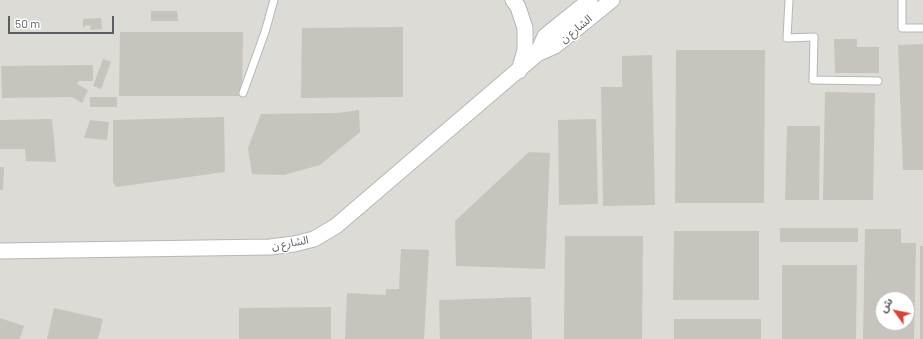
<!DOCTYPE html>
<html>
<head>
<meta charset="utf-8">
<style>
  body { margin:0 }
  #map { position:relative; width:923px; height:339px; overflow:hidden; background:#ece9e1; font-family:Barlow,"Noto Sans Arabic",sans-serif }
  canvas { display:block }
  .north { position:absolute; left:875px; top:291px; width:40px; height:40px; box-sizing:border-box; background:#fff; border:1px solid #bdbec0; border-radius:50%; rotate:303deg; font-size:11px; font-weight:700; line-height:16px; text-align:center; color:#5a5d61 }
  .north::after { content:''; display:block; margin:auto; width:14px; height:18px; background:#dd4035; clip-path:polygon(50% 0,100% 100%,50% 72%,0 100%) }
  .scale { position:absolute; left:8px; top:16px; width:106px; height:18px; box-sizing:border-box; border:2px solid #5a5d61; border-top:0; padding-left:5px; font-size:12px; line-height:14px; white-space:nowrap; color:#5a5d61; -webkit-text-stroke:3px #fff; paint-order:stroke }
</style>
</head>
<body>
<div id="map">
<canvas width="923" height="339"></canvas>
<div class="north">ش</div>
<div class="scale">50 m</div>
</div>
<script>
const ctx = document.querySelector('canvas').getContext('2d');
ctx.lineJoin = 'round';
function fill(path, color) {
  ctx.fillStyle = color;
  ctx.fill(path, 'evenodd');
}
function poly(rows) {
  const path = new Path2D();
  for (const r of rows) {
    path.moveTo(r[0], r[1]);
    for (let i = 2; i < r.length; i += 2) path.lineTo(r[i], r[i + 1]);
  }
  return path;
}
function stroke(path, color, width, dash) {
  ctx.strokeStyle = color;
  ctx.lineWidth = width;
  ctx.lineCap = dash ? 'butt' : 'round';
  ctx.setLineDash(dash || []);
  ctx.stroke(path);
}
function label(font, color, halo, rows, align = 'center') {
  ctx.font = font + ' Barlow,"Noto Sans Arabic",sans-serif';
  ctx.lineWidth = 3;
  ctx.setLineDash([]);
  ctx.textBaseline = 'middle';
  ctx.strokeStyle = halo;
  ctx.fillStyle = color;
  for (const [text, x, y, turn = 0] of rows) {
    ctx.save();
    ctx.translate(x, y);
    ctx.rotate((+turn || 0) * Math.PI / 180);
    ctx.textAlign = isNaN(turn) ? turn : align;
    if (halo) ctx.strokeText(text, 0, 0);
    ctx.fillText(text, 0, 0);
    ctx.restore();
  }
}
fill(poly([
  [0,0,923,0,923,339,0,339],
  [883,299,907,299,907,323,883,323]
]), '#dddbd5');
fill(poly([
  [151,11,177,11,178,21,151,21],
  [101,18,102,29,90,30,91,26,86,25,83,28,83,19],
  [403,27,403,97,301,98,302,28],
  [120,32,243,32,242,96,119,96],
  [834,39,857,39,857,47,879,47,879,73,835,73],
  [923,44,923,170,903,170,898,45],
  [676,50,765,50,764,203,675,203],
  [652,55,655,205,603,206,601,87,622,87,622,56],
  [103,59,111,62,101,89,93,86],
  [93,65,93,81,79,81,77,84,88,90,82,103,72,97,2,98,1,66],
  [825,92,875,93,873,200,823,200],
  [90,97,117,97,117,107,90,107],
  [359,110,360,132,320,165,284,175,252,174,248,148,261,114,338,113],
  [224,117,225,172,116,187,113,182,113,120],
  [52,119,56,162,26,161,25,149,0,149,0,120],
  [596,119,598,204,559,205,558,120],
  [90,120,109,122,107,140,84,138],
  [787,126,820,126,819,200,785,200],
  [529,152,550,153,545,269,456,266,455,221],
  [0,167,4,167,3,190,0,190],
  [780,228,858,228,858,242,780,242],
  [865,229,901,229,901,243,916,243,914,339,863,339],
  [883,299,907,299,907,323,883,323],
  [674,231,759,231,759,300,673,300],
  [565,236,643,236,642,339,564,339],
  [920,246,923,246,923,339,920,339],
  [401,249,429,250,424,339,345,339,347,293,386,295,386,289,399,289],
  [782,265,857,265,856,339,782,339],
  [531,297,532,339,440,339,439,300],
  [331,307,331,339,239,339,239,308],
  [54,308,103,319,98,339,47,339],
  [0,318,24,326,20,339,0,339],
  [674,319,761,319,761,339,674,339]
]), '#c7c4be');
const lane = poly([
  [789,0,787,38,814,37,813,80,878,81],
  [902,0,902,28,923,28],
  [243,93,265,32,274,0]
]);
const street = poly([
  [513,0,518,7,525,28,525,50,519,71],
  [537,54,545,36,590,0],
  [0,251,270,247,294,244,314,239,336,226,537,54,555,46,612,0]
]);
stroke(lane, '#b4b7bb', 9);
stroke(street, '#b4b7bb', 17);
stroke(lane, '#fff', 7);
stroke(street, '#fff', 15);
label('11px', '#5a5d61', '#fff', [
  ["الشارع ن",576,29,-39],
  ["الشارع ن",290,243,-10]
]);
</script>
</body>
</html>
